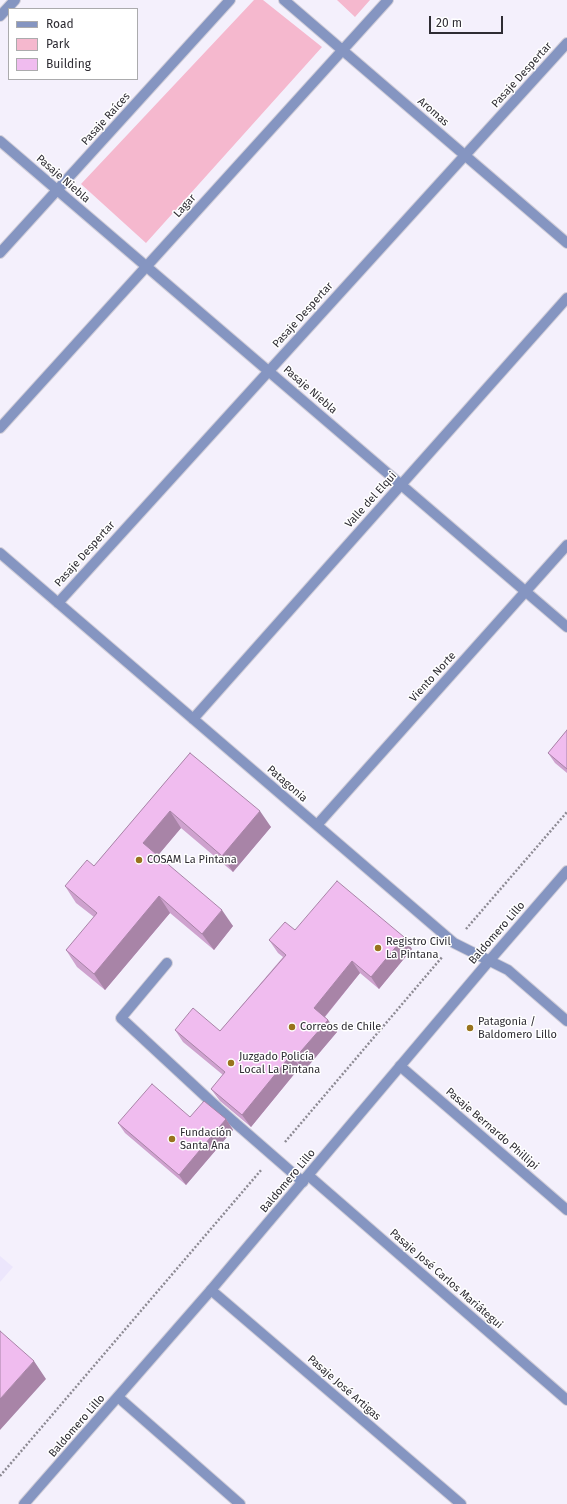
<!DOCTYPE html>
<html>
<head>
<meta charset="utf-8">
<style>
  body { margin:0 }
  #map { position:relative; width:567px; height:1504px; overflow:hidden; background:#f4f0fc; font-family:"Fira Sans",sans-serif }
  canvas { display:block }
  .legend { position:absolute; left:8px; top:8px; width:130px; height:72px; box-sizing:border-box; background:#fff; border:1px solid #ababad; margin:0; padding:5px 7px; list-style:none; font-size:12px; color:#2e2c33 }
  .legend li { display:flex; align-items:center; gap:8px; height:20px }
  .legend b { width:20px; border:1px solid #ababad }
  .scale { position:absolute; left:429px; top:16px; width:74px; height:18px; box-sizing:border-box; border:2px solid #2e2c33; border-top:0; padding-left:5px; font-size:12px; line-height:14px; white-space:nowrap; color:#2e2c33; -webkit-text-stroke:3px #fff; paint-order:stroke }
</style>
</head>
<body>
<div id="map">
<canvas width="567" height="1504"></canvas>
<ul class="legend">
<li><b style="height:5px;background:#8595c1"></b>Road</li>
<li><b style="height:11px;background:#f5b8ce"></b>Park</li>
<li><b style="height:11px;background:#f0bcef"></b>Building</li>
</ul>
<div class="scale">20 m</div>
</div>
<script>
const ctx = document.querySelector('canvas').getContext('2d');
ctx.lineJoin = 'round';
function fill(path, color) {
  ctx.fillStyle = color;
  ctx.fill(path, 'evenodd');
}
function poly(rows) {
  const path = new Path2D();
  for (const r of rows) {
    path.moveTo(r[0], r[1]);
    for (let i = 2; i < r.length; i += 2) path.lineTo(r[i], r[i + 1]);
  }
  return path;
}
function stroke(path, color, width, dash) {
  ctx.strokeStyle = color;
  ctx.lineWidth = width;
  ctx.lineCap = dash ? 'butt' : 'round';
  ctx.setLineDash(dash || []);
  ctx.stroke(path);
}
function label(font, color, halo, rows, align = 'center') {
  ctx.font = font + ' "Fira Sans",sans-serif';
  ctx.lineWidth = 3;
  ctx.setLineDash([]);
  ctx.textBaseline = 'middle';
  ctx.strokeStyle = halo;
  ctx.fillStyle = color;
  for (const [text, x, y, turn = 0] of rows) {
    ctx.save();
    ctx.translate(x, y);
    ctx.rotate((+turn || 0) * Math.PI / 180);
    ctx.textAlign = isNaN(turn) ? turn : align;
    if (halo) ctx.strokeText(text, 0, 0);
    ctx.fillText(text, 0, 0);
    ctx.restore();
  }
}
fill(poly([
  [0,1256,13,1267,0,1282]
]), '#ece6fc');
fill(poly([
  [254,0,263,0,322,47,146,243,81,184],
  [337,0,370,0,355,17]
]), '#f5b8ce');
const service = poly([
  [167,963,121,1018,218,1108,303,1182]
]);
const minor = poly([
  [284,0,567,243],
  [0,16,15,0],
  [0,141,567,627],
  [0,253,230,0],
  [0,428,388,0],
  [0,553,454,943,508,970,567,1021],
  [58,603,567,43],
  [193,719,567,298],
  [317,825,567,545],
  [400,1066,567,1210],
  [309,1176,567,1400],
  [211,1290,461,1504],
  [118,1397,240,1504]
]);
const tertiary = poly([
  [24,1504,211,1290,489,961,567,871]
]);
stroke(service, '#d0cdd8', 12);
stroke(minor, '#d0cdd8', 12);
stroke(tertiary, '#d0cdd8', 12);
stroke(poly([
  [466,929,567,812],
  [285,1142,443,956],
  [0,1476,262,1169]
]), '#8d8a93', 2.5, [2, 2]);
stroke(service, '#8595c1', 10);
stroke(minor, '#8595c1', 10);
stroke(tertiary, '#8595c1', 10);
fill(poly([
  [567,730,567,773,555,763,548,753],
  [190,753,271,827,233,872,181,828,158,855,233,926,214,950,170,913,105,990,77,967,66,950,94,917,76,903,65,886,94,866],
  [295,930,412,949,379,989,360,973,325,1017,328,1020,337,1032,304,1071,300,1067,251,1127,220,1101,211,1089,223,1075,183,1042,175,1030,220,1031,283,957,278,953,269,940],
  [190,1117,226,1119,233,1130,186,1185,125,1133,118,1123]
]), '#cea2ce');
fill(poly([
  [170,811,181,828,155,859,143,843],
  [260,811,271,827,233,872,222,856],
  [159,896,170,913,105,990,94,974],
  [222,910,233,926,214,950,202,934],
  [404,937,412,949,379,989,371,977],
  [352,961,360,973,322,1020,314,1008],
  [328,1020,337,1032,304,1071,295,1058],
  [291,1055,300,1067,251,1127,242,1115],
  [226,1119,233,1130,186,1185,179,1175],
  [34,1361,46,1379,0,1430,0,1399]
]), '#a884a7');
const building = poly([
  [567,730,567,769,548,753,567,730],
  [190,753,260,811,222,856,170,811,143,843,222,910,202,934,159,896,94,974,66,950,97,913,65,886,87,860,94,866,190,753],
  [337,881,404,937,371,977,352,961,314,1008,328,1020,295,1058,291,1055,242,1115,211,1089,225,1072,175,1030,193,1008,220,1031,286,955,269,940,285,922,295,930,337,881],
  [152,1084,190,1117,204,1101,226,1119,179,1175,118,1123,152,1084],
  [0,1331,34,1361,0,1399,0,1331]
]);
fill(building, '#f0bcef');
stroke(building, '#a884a7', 1);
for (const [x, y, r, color] of [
  [139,860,4,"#98731d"],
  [378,948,4,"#98731d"],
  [292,1027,4,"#98731d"],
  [470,1028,4,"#98731d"],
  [231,1063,4,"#98731d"],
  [172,1139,4,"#98731d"]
]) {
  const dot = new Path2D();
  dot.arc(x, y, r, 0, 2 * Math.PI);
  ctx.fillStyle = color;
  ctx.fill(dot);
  stroke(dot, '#fff', 1.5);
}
label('11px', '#2e2c33', '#fff', [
  ["Pasaje Despertar",522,75,-48],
  ["Aromas",433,112,41],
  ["Pasaje Raíces",106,119,-48],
  ["Pasaje Niebla",63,179,41],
  ["Lagar",185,206,-48],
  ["Pasaje Despertar",303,315,-48],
  ["Pasaje Niebla",310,390,41],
  ["Valle del Elqui",371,500,-48],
  ["Pasaje Despertar",85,554,-48],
  ["Viento Norte",433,677,-48],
  ["Patagonia",287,784,41],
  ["Baldomero Lillo",497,933,-49],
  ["Pasaje Bernardo Phillipi",492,1129,41],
  ["Baldomero Lillo",288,1181,-50],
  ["Pasaje José Carlos Mariátegui",446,1279,41],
  ["Pasaje José Artigas",344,1388,41],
  ["Baldomero Lillo",77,1426,-49]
]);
label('11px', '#2e2c33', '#fff', [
  ["COSAM La Pintana",147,860],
  ["Registro Civil",386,942],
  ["La Pintana",386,955],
  ["Patagonia /",478,1022],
  ["Baldomero Lillo",478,1035],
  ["Correos de Chile",300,1027],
  ["Juzgado Policía",239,1057],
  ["Local La Pintana",239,1070],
  ["Fundación",180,1133],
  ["Santa Ana",180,1146]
], 'left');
</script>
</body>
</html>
